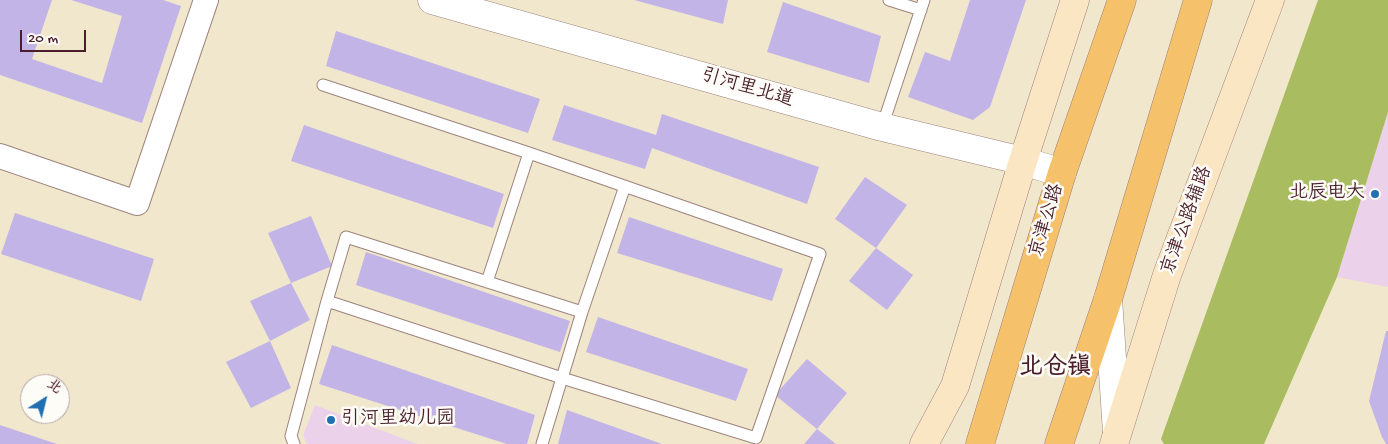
<!DOCTYPE html>
<html>
<head>
<meta charset="utf-8">
<style>
  body { margin:0 }
  #map { position:relative; width:1388px; height:444px; overflow:hidden; background:#f1e7cc; font-family:"Gochi Hand","LXGW WenKai TC",sans-serif }
  canvas { display:block }
  .north { position:absolute; left:20px; top:374px; width:50px; height:50px; box-sizing:border-box; background:#fdfcf7; border:1px solid #b5a4a5; border-radius:50%; rotate:36deg; font-size:14px; font-weight:700; line-height:20px; text-align:center; color:#4a1f2b }
  .north::after { content:''; display:block; margin:auto; width:18px; height:22px; background:#1f6fb2; clip-path:polygon(50% 0,100% 100%,50% 72%,0 100%) }
  .scale { position:absolute; left:20px; top:30px; width:66px; height:22px; box-sizing:border-box; border:2px solid #4a1f2b; border-top:0; padding-left:6px; font-size:15px; line-height:18px; white-space:nowrap; color:#4a1f2b; -webkit-text-stroke:4px #fdfcf7; paint-order:stroke }
</style>
</head>
<body>
<div id="map">
<canvas width="1388" height="444"></canvas>
<div class="north">北</div>
<div class="scale">20 m</div>
</div>
<script>
const ctx = document.querySelector('canvas').getContext('2d');
ctx.lineJoin = 'round';
function fill(path, color) {
  ctx.fillStyle = color;
  ctx.fill(path, 'evenodd');
}
function poly(rows) {
  const path = new Path2D();
  for (const r of rows) {
    path.moveTo(r[0], r[1]);
    for (let i = 2; i < r.length; i += 2) path.lineTo(r[i], r[i + 1]);
  }
  return path;
}
function stroke(path, color, width, dash) {
  ctx.strokeStyle = color;
  ctx.lineWidth = width;
  ctx.lineCap = dash ? 'butt' : 'round';
  ctx.setLineDash(dash || []);
  ctx.stroke(path);
}
function label(font, color, halo, rows, align = 'center') {
  ctx.font = font + ' "Gochi Hand","LXGW WenKai TC",sans-serif';
  ctx.lineWidth = 5;
  ctx.setLineDash([]);
  ctx.textBaseline = 'middle';
  ctx.strokeStyle = halo;
  ctx.fillStyle = color;
  for (const [text, x, y, turn = 0] of rows) {
    ctx.save();
    ctx.translate(x, y);
    ctx.rotate((+turn || 0) * Math.PI / 180);
    ctx.textAlign = isNaN(turn) ? turn : align;
    if (halo) ctx.strokeText(text, 0, 0);
    ctx.fillText(text, 0, 0);
    ctx.restore();
  }
}
fill(poly([
  [1388,112,1388,287,1337,277],
  [315,405,412,442,418,444,307,444,303,435]
]), '#ecd1ea');
fill(poly([
  [1318,0,1388,0,1388,112,1337,277,1264,444,1164,444,1161,439]
]), '#a9bc60');
fill(poly([
  [0,0,52,0,32,59,102,83,122,16,71,0,163,0,181,6,142,123,0,75],
  [634,0,728,0,723,24],
  [970,0,1026,0,990,107,973,120,908,97,925,52,950,61],
  [783,2,881,36,869,83,767,52],
  [336,31,540,99,528,133,326,66],
  [564,105,656,135,662,114,819,167,807,204,652,148,645,169,552,140],
  [304,125,504,194,493,228,291,161],
  [865,177,907,205,876,248,835,219],
  [15,213,154,259,141,301,1,254],
  [311,216,332,266,291,283,268,233],
  [629,217,783,269,772,301,617,253],
  [876,248,913,275,887,310,849,281],
  [366,252,570,321,560,352,356,285],
  [291,283,310,320,270,341,250,301],
  [598,317,748,369,736,401,586,352],
  [1386,331,1388,331,1388,444,1386,444,1382,437,1369,401],
  [270,341,291,388,251,408,226,362],
  [332,345,535,415,527,444,507,444,319,384],
  [807,359,847,393,817,429,775,395],
  [567,410,662,444,558,444],
  [0,425,57,444,0,444],
  [817,429,836,444,804,444]
]), '#c3b4e7');
const service = poly([
  [889,0,921,10],
  [323,85,529,153,820,254,756,438,562,378,327,301],
  [882,127,924,0],
  [487,282,529,153],
  [294,444,291,436,327,301,346,237,582,312],
  [542,444,582,312,625,186]
]);
const minor = poly([
  [0,156,137,203,206,0]
]);
const tertiary = poly([
  [432,0,882,127,1023,161,1062,173],
  [1108,299,1117,432]
]);
const secondary = poly([
  [924,444,955,386,1023,161,1075,0],
  [1114,444,1167,275,1270,0]
]);
const trunk = poly([
  [980,444,1062,173,1122,0],
  [1059,444,1108,299,1198,0]
]);
stroke(service, '#9e837c', 13);
stroke(minor, '#9e837c', 26);
stroke(tertiary, '#9e837c', 29);
stroke(secondary, '#9e837c', 29);
stroke(trunk, '#9e837c', 29);
stroke(service, '#fff', 11);
stroke(minor, '#fff', 24);
stroke(tertiary, '#fff', 28);
stroke(secondary, '#fbe6c4', 28);
stroke(trunk, '#f6c16b', 28);
for (const [x, y, r, color] of [
  [1375,194,5,"#1f6fb2"],
  [331,420,5,"#1f6fb2"]
]) {
  const dot = new Path2D();
  dot.arc(x, y, r, 0, 2 * Math.PI);
  ctx.fillStyle = color;
  ctx.fill(dot);
  stroke(dot, '#fdfcf7', 2);
}
label('19px', '#4a1f2b', '#fdfcf7', [
  ["引河里北道",747,89,16],
  ["京津公路",1048,221,-73],
  ["京津公路辅路",1188,221,-70]
]);
label('19px', '#4a1f2b', '#fdfcf7', [
  ["北辰电大",1365,194],
  ["引河里幼儿园",341,420,"left"]
], 'right');
label('bold 24px', '#4a1f2b', '#fdfcf7', [
  ["北仓镇",1055,369]
]);
</script>
</body>
</html>
